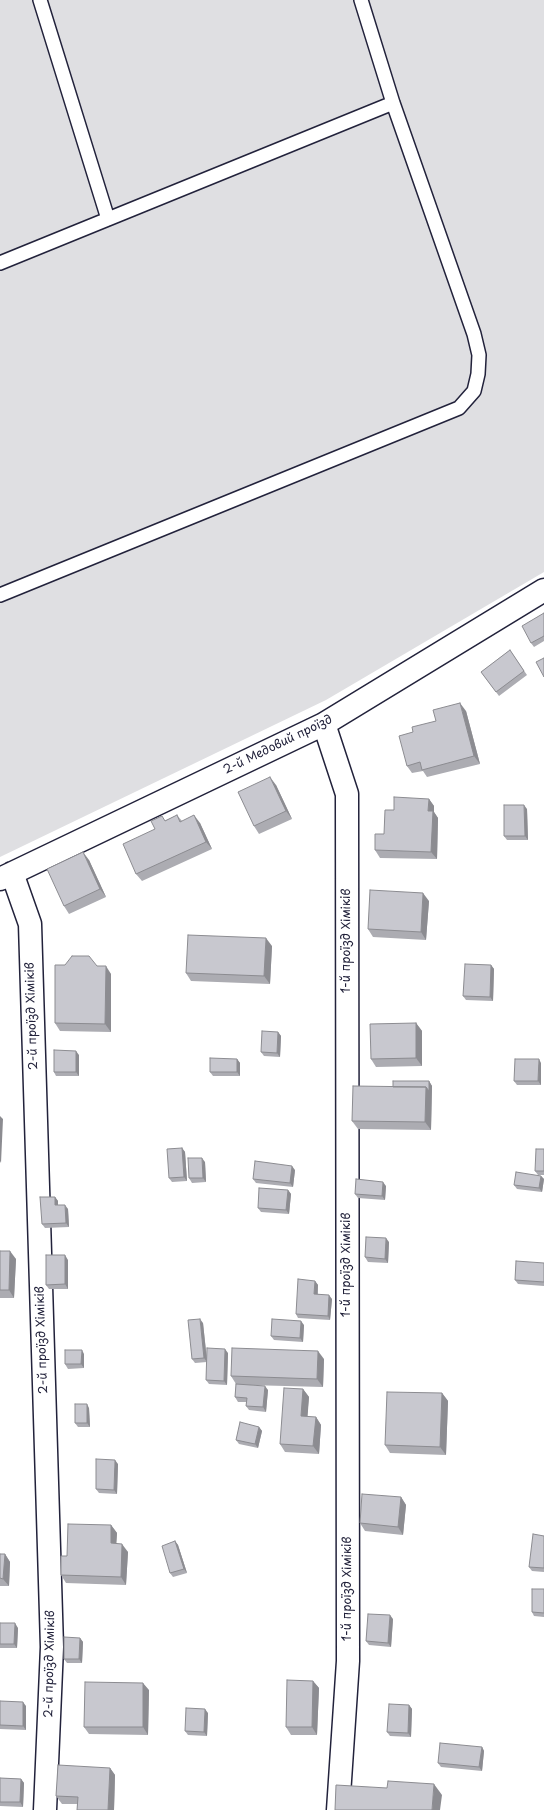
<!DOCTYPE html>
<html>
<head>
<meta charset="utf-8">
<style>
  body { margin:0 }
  canvas { display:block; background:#fff }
</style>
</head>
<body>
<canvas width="544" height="1810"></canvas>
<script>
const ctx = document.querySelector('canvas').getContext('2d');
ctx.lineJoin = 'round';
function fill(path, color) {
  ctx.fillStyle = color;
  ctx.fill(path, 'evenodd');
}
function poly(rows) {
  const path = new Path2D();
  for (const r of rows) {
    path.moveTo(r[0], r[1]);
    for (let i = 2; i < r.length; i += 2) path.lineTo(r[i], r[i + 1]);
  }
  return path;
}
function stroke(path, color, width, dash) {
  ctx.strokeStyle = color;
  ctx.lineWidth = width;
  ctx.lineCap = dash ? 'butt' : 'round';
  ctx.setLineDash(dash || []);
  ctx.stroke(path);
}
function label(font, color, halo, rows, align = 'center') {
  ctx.font = font + ' "Playpen Sans",sans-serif';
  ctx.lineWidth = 3.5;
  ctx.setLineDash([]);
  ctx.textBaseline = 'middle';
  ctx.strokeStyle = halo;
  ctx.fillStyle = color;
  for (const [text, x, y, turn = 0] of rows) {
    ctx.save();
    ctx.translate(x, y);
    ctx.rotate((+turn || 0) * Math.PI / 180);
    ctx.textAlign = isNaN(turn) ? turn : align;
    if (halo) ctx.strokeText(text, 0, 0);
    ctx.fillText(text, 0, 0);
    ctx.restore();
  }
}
fill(poly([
  [0,0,544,0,544,572,326,700,0,857]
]), '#dfdfe2');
const service = poly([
  [40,0,108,219],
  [0,263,393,103],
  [0,595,459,408,474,391,478,374,479,355,474,334,393,103,361,0]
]);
const minor = poly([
  [324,724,347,794,348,1661,338,1810],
  [12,873,30,924,52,1647,45,1810],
  [0,879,324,724,544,590]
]);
stroke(service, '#22223b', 16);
stroke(minor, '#22223b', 25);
stroke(service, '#fff', 13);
stroke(minor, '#fff', 22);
fill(poly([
  [544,613,544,641,534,647,531,643],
  [510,650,527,675,499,696,481,672],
  [466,711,480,764,427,777,423,771,412,773,407,766,413,732,436,721],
  [276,785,292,819,259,834,254,826],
  [429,799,434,806,434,812,438,818,437,859,380,858,375,850,384,834,394,810],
  [527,809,528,840,507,840,504,836],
  [177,815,182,821,200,823,212,849,142,881,136,874,155,829,166,820],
  [89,860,106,897,69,914,64,906],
  [429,901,426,940,373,937,368,929],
  [272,946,270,984,191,981,186,973],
  [491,965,494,969,493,1001,466,1000,463,996],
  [97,966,111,974,111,1032,60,1031,55,1023],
  [416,1023,422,1031,422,1066,376,1067,371,1059],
  [278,1032,281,1036,280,1057,264,1056,261,1052],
  [79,1055,79,1076,56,1076,54,1072],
  [237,1059,240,1063,240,1076,213,1076,210,1072],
  [541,1063,541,1085,517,1085,514,1081],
  [429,1081,432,1086,431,1130,358,1129,352,1121,393,1087],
  [182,1148,185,1152,187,1181,172,1182,169,1178],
  [544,1149,544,1175,538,1175,535,1171],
  [205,1162,206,1182,192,1183,189,1178],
  [295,1170,293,1187,256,1183,253,1179],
  [541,1176,544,1179,542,1192,517,1189,514,1185],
  [386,1186,385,1200,358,1198,355,1194],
  [288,1190,291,1194,289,1214,261,1212,258,1208],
  [55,1197,58,1201,58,1205,68,1209,69,1227,45,1228,42,1224],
  [389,1242,388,1263,368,1262,365,1257],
  [0,1251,16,1259,14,1298,0,1298],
  [68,1260,68,1289,49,1289,46,1285],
  [544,1263,544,1286,518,1284,515,1280],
  [315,1281,318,1285,318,1294,332,1299,330,1320,298,1318,296,1314],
  [203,1323,207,1359,228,1353,227,1385,209,1384,206,1380,207,1362,195,1363,192,1359],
  [304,1325,303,1342,274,1340,271,1336],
  [84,1354,84,1368,68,1369,65,1364],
  [324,1359,323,1387,248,1385,268,1390,266,1412,249,1410,246,1406,246,1402,238,1402,235,1397,236,1384,231,1376],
  [303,1389,309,1397,307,1417,316,1417,321,1425,319,1454,285,1452,280,1444],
  [442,1393,448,1401,446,1455,390,1453,385,1445],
  [89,1408,90,1427,78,1427,75,1423],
  [259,1427,262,1431,258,1448,239,1444,236,1440],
  [118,1464,117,1494,99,1493,96,1489],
  [401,1497,406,1505,403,1535,365,1531,360,1523],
  [111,1525,117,1533,116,1543,128,1552,126,1585,66,1583,61,1575,67,1556],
  [544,1536,544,1572,532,1571,529,1567],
  [175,1541,178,1545,187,1573,173,1577,170,1573],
  [0,1554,5,1554,10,1562,9,1586,0,1586],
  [544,1589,544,1617,534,1616,532,1612],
  [393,1619,391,1647,369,1645,366,1641],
  [0,1623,18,1628,17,1648,0,1648],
  [80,1638,83,1642,82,1663,67,1663,64,1659],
  [313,1681,319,1688,317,1735,291,1735,286,1727],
  [149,1690,148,1735,89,1734,84,1727],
  [0,1701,26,1706,26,1730,0,1729],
  [409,1705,412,1709,411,1737,390,1736,387,1732],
  [208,1713,207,1736,188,1735,185,1731],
  [482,1747,484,1751,482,1771,441,1767,438,1763],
  [110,1768,115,1775,114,1810,77,1810,77,1804,62,1804,56,1796],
  [0,1778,21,1779,24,1783,23,1807,0,1806]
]), '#acacb2');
fill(poly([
  [460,703,466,711,480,764,474,756],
  [270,777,276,785,292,819,286,811],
  [429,799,434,806,434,812,438,818,437,859,431,852,428,811],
  [524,805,527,809,528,840,525,836],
  [194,815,200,823,212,849,206,842],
  [83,852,89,860,106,897,100,889],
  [423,893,429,901,426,940,421,932],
  [266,938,272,946,270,984,264,976],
  [491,965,494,969,493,1001,490,997],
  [106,966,111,974,111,1032,105,1024],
  [416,1023,422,1031,422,1066,416,1058],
  [278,1032,281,1036,280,1057,277,1053],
  [76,1051,79,1055,79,1076,76,1072],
  [237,1059,240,1063,240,1076,237,1072],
  [539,1059,541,1063,541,1085,538,1081],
  [429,1081,432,1086,431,1130,425,1122,426,1087],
  [0,1116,3,1119,1,1163,0,1161],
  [182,1148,185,1152,187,1181,184,1177],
  [202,1158,205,1162,206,1182,203,1178],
  [292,1166,295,1170,293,1187,290,1183],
  [541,1176,544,1179,542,1192,539,1188],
  [383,1182,386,1186,385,1200,382,1196],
  [288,1190,291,1194,289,1214,286,1210],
  [55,1197,58,1201,58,1209,55,1205],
  [65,1205,68,1209,69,1227,66,1223],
  [386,1238,389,1242,388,1263,385,1259],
  [10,1251,16,1259,14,1298,9,1290],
  [65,1255,68,1260,68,1289,65,1284],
  [315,1281,318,1285,317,1298,314,1294],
  [329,1295,332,1299,330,1320,328,1316],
  [200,1319,203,1323,207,1362,204,1358],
  [301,1321,304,1325,303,1342,300,1338],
  [225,1349,228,1353,227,1385,224,1381],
  [82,1350,84,1354,84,1368,81,1364],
  [318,1351,324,1359,323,1387,317,1379],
  [265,1386,268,1390,266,1412,263,1407],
  [303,1389,309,1397,307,1424,301,1416],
  [442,1393,448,1401,446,1455,440,1447],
  [87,1404,89,1408,90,1427,87,1423],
  [316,1417,321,1425,319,1454,313,1446],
  [259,1427,262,1431,258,1448,255,1444],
  [115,1460,118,1464,117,1494,114,1490],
  [401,1497,406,1505,403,1535,398,1527],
  [111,1525,117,1533,116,1551,111,1543],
  [175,1541,178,1545,187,1573,184,1569],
  [122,1544,128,1552,126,1585,121,1577],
  [5,1554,10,1562,9,1586,3,1579],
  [390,1615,393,1619,391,1647,388,1643],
  [15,1623,18,1628,17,1648,14,1644],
  [80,1638,83,1642,82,1663,79,1659],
  [313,1681,319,1688,317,1735,312,1727],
  [143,1683,149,1690,148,1735,143,1727],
  [23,1702,26,1706,26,1730,23,1726],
  [409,1705,412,1709,411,1737,408,1733],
  [205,1709,208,1713,207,1736,204,1732],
  [482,1747,484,1751,482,1771,479,1767],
  [110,1768,115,1775,114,1810,108,1810],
  [21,1779,24,1783,23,1807,20,1802],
  [434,1784,442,1795,440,1810,432,1810]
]), '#8c8c91');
const building = poly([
  [544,613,544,636,531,643,522,626,544,613],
  [510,650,524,671,496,692,481,672,510,650],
  [544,658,544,677,536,662,544,658],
  [460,703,474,756,422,770,420,762,407,766,399,736,413,732,412,727,436,721,433,710,460,703],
  [270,777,286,811,254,826,238,792,270,777],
  [394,797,429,799,428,811,433,811,431,852,375,850,375,834,384,834,385,810,394,810,394,797],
  [504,805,524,805,525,836,504,836,504,805],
  [177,815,180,822,194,815,206,842,136,874,123,844,155,829,151,821,162,816,165,821,177,815],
  [83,852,100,889,64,906,47,869,83,852],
  [370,890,423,893,421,932,368,929,370,890],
  [188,935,266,938,264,976,186,973,188,935],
  [72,956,89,956,97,966,106,966,105,1024,55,1023,55,965,65,965,72,956],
  [465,964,491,965,490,997,463,996,465,964],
  [416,1023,416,1058,371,1059,370,1024,416,1023],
  [262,1031,278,1032,277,1053,261,1052,262,1031],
  [54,1050,76,1051,76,1072,54,1072,54,1050],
  [210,1058,237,1059,237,1072,210,1072,210,1058],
  [515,1059,539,1059,538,1081,514,1081,515,1059],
  [393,1081,429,1081,429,1091,426,1087,393,1087,393,1081],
  [353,1086,426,1087,425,1122,352,1121,353,1086],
  [182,1148,184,1177,169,1178,167,1149,182,1148],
  [536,1149,544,1149,544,1171,535,1171,536,1149],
  [188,1158,202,1158,203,1178,189,1178,188,1158],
  [255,1161,292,1166,290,1183,253,1179,255,1161],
  [516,1172,541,1176,539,1188,514,1185,516,1172],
  [356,1179,383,1182,382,1196,355,1194,356,1179],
  [259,1188,288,1190,286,1210,258,1208,259,1188],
  [40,1197,55,1197,55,1205,65,1205,66,1223,42,1224,40,1197],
  [366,1237,386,1238,385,1259,365,1257,366,1237],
  [0,1251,10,1251,9,1290,0,1290,0,1251],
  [46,1255,65,1255,65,1284,46,1285,46,1255],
  [516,1261,544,1263,544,1282,515,1280,516,1261],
  [298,1279,315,1281,314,1294,329,1295,328,1316,296,1314,298,1279],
  [200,1319,204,1358,192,1359,188,1320,200,1319],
  [272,1319,301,1321,300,1338,271,1336,272,1319],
  [207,1348,225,1349,224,1381,206,1380,207,1348],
  [232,1348,318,1351,317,1379,231,1376,232,1348],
  [65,1350,82,1350,81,1364,65,1364,65,1350],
  [236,1384,265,1386,263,1407,246,1406,247,1398,235,1397,236,1384],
  [284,1388,303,1389,301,1416,316,1417,313,1446,280,1444,284,1388],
  [387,1392,442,1393,440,1447,385,1445,387,1392],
  [75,1404,87,1404,87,1423,75,1423,75,1404],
  [240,1422,259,1427,255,1444,236,1440,240,1422],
  [96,1459,115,1460,114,1490,96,1489,96,1459],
  [362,1494,401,1497,398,1527,360,1523,362,1494],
  [68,1524,111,1525,111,1543,122,1544,121,1577,61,1575,61,1556,67,1556,68,1524],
  [533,1534,544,1536,544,1568,529,1567,533,1534],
  [175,1541,184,1569,170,1573,162,1546,175,1541],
  [0,1554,5,1554,3,1579,0,1578,0,1554],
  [532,1589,544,1589,544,1613,532,1612,532,1589],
  [368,1614,390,1615,388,1643,366,1641,368,1614],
  [0,1623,15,1623,14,1644,0,1644,0,1623],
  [64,1637,80,1638,79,1659,64,1659,64,1637],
  [287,1680,313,1681,312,1727,286,1727,287,1680],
  [85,1682,143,1683,143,1727,84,1727,85,1682],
  [0,1701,23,1702,23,1726,0,1725,0,1701],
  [389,1704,409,1705,408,1733,387,1732,389,1704],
  [186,1708,205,1709,204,1732,185,1731,186,1708],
  [440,1743,482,1747,479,1767,438,1763,440,1743],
  [58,1765,110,1768,108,1810,77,1810,78,1797,56,1796,58,1765],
  [0,1778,21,1779,20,1802,0,1802,0,1778],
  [388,1781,434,1784,432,1810,335,1810,336,1785,387,1788,388,1781]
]);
fill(building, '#c8c8cf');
stroke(building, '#8c8c91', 1);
label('12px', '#22223b', '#fff', [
  ["2-й Медовий проїзд",278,745,-26],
  ["1-й проїзд Хіміків",347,941,-90],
  ["2-й проїзд Хіміків",32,1016,-92],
  ["1-й проїзд Хіміків",347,1265,-90],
  ["2-й проїзд Хіміків",42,1340,-92],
  ["1-й проїзд Хіміків",348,1589,-90],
  ["2-й проїзд Хіміків",50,1664,-89]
]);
</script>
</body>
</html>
